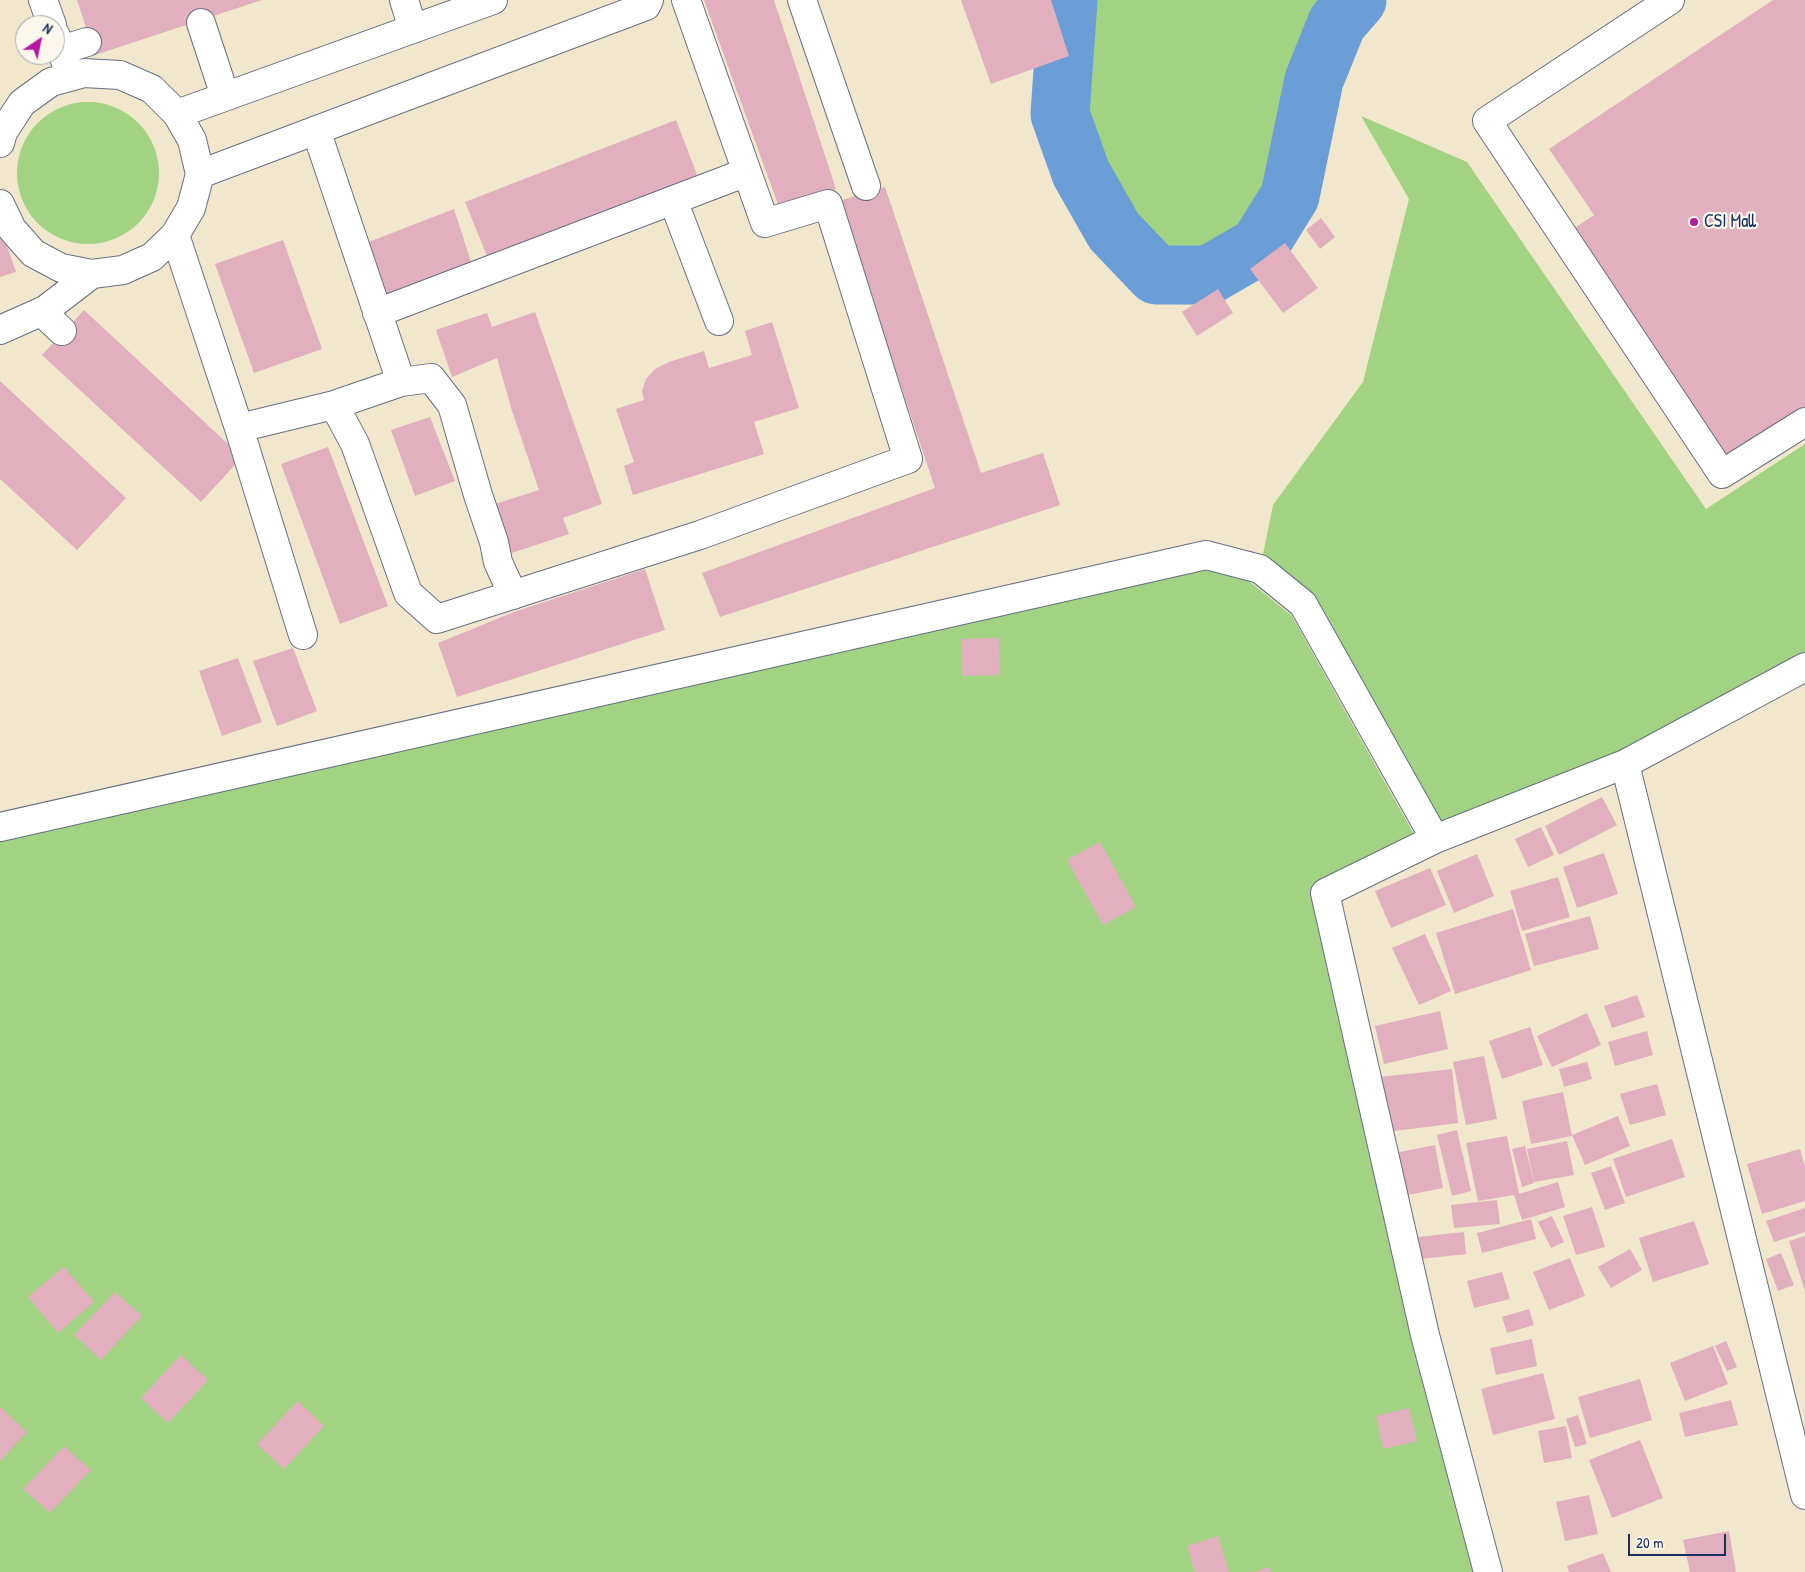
<!DOCTYPE html>
<html>
<head>
<meta charset="utf-8">
<style>
  body { margin:0 }
  #map { position:relative; width:1805px; height:1572px; overflow:hidden; background:#f1e7cc; font-family:"Patrick Hand",sans-serif }
  canvas { display:block }
  .north { position:absolute; left:15px; top:15px; width:50px; height:50px; box-sizing:border-box; background:#fbf7ec; border:1px solid #a1a7b3; border-radius:50%; rotate:34deg; font-size:14px; font-weight:700; line-height:20px; text-align:center; color:#1b2f5e }
  .north::after { content:''; display:block; margin:auto; width:18px; height:22px; background:#b5179e; clip-path:polygon(50% 0,100% 100%,50% 72%,0 100%) }
  .scale { position:absolute; left:1628px; top:1534px; width:98px; height:22px; box-sizing:border-box; border:2px solid #1b2f5e; border-top:0; padding-left:6px; font-size:15px; line-height:18px; white-space:nowrap; color:#1b2f5e; -webkit-text-stroke:4px #fbf7ec; paint-order:stroke }
</style>
</head>
<body>
<div id="map">
<canvas width="1805" height="1572"></canvas>
<div class="north">N</div>
<div class="scale">20 m</div>
</div>
<script>
const ctx = document.querySelector('canvas').getContext('2d');
ctx.lineJoin = 'round';
function fill(path, color) {
  ctx.fillStyle = color;
  ctx.fill(path, 'evenodd');
}
function poly(rows) {
  const path = new Path2D();
  for (const r of rows) {
    if (r.length === 3) {
      path.moveTo(r[0] + r[2], r[1]);
      path.arc(r[0], r[1], r[2], 0, 2 * Math.PI);
      continue;
    }
    path.moveTo(r[0], r[1]);
    for (let i = 2; i < r.length; i += 2) path.lineTo(r[i], r[i + 1]);
  }
  return path;
}
function stroke(path, color, width, dash) {
  ctx.strokeStyle = color;
  ctx.lineWidth = width;
  ctx.lineCap = dash ? 'butt' : 'round';
  ctx.setLineDash(dash || []);
  ctx.stroke(path);
}
function label(font, color, halo, rows, align = 'center') {
  ctx.font = font + ' "Patrick Hand",sans-serif';
  ctx.lineWidth = 4.5;
  ctx.setLineDash([]);
  ctx.textBaseline = 'middle';
  ctx.strokeStyle = halo;
  ctx.fillStyle = color;
  for (const [text, x, y, turn = 0] of rows) {
    ctx.save();
    ctx.translate(x, y);
    ctx.rotate((+turn || 0) * Math.PI / 180);
    ctx.textAlign = isNaN(turn) ? turn : align;
    if (halo) ctx.strokeText(text, 0, 0);
    ctx.fillText(text, 0, 0);
    ctx.restore();
  }
}
fill(poly([
  [1068,0,1357,0,1337,23,1314,80,1290,196,1259,246,1209,275,1156,275,1114,231,1081,173,1060,114],
  [88,173,71],
  [1361,116,1467,162,1706,509,1805,444,1805,667,1435,839,1303,604,1260,569,1273,505,1363,382,1409,199],
  [1196,567,1249,581,1292,616,1421,847,1313,902,1480,1572,0,1572,0,837]
]), '#a1d382');
stroke(poly([
  [1068,0,1060,114,1081,173,1114,231,1156,275,1209,275,1259,246,1290,196,1314,80,1337,23,1357,0]
]), '#6b9dd6', 59);
fill(poly([
  [77,0,262,0,95,55],
  [704,0,774,0,836,189,780,210],
  [961,0,1051,0,1069,56,991,84],
  [1773,0,1805,0,1805,406,1726,458,1572,230,1594,215,1549,149],
  [676,120,699,180,489,261,465,202],
  [885,187,981,473,1043,453,1060,505,720,617,702,573,935,488,839,201],
  [454,209,472,265,384,301,366,243],
  [1321,218,1335,237,1320,249,1306,230],
  [0,225,16,272,0,277],
  [283,240,322,349,254,373,215,264],
  [1285,243,1318,288,1283,313,1250,269],
  [1218,289,1233,313,1197,336,1182,312],
  [84,310,242,457,201,502,42,355],
  [535,312,602,504,563,518,569,534,512,553,495,504,539,490,512,411,497,358,452,377,436,330,487,313,492,327],
  [772,322,799,408,754,422,764,454,633,495,624,466,634,462,616,409,644,400,642,391,646,379,655,369,669,362,704,351,709,368,752,355,745,331],
  [0,381,126,498,77,550,0,479],
  [430,417,455,481,415,496,391,430],
  [328,447,388,606,340,624,281,464],
  [645,569,665,630,457,697,438,643,514,612],
  [999,638,1000,675,962,676,961,639],
  [293,648,317,711,277,726,253,661],
  [238,658,262,722,222,736,199,671],
  [1602,797,1617,825,1559,855,1545,826],
  [1541,827,1554,855,1528,867,1515,839],
  [1100,842,1136,907,1103,925,1067,860],
  [1604,853,1618,894,1577,908,1563,867],
  [1477,854,1494,896,1454,913,1437,871],
  [1430,868,1446,905,1391,928,1375,891],
  [1558,877,1570,917,1522,931,1510,891],
  [1513,909,1531,970,1455,994,1436,933],
  [1590,916,1599,949,1534,966,1525,934],
  [1425,934,1451,991,1419,1005,1392,948],
  [1637,995,1645,1017,1612,1028,1604,1006],
  [1440,1011,1448,1049,1384,1064,1375,1026],
  [1587,1013,1601,1045,1552,1067,1537,1036],
  [1530,1027,1543,1065,1502,1079,1489,1041],
  [1647,1031,1653,1055,1615,1066,1608,1042],
  [1484,1056,1497,1119,1466,1125,1453,1062],
  [1587,1062,1592,1079,1564,1087,1559,1069],
  [1452,1069,1458,1123,1386,1132,1380,1077],
  [1657,1084,1666,1115,1630,1125,1620,1094],
  [1563,1092,1572,1136,1531,1144,1522,1101],
  [1618,1116,1630,1146,1585,1165,1572,1135],
  [1457,1130,1471,1191,1452,1196,1437,1135],
  [1507,1136,1519,1194,1558,1182,1565,1207,1522,1220,1514,1195,1478,1201,1466,1143],
  [1672,1139,1685,1177,1626,1197,1613,1159],
  [1567,1141,1574,1175,1534,1182,1527,1149],
  [1435,1145,1443,1188,1403,1196,1395,1153],
  [1525,1146,1534,1183,1522,1187,1512,1149],
  [1800,1149,1805,1167,1805,1201,1762,1214,1747,1164],
  [1611,1166,1625,1203,1605,1210,1591,1173],
  [1497,1200,1500,1224,1454,1228,1451,1205],
  [1592,1207,1605,1247,1576,1255,1563,1216],
  [1805,1208,1805,1232,1774,1242,1766,1221],
  [1552,1216,1564,1242,1551,1248,1538,1222],
  [1531,1219,1536,1239,1482,1253,1477,1233],
  [1694,1221,1709,1264,1653,1282,1639,1238],
  [1464,1232,1466,1254,1421,1259,1418,1237],
  [1805,1236,1805,1291,1789,1241],
  [1630,1249,1642,1270,1611,1288,1598,1267],
  [1781,1253,1794,1285,1778,1291,1766,1259],
  [1570,1258,1585,1296,1549,1310,1533,1272],
  [64,1267,94,1302,58,1333,28,1297],
  [1502,1272,1510,1299,1474,1308,1467,1281],
  [115,1292,142,1316,101,1360,74,1335],
  [1529,1309,1534,1325,1507,1333,1502,1317],
  [1532,1339,1537,1366,1496,1375,1490,1348],
  [1726,1341,1737,1367,1727,1371,1715,1346],
  [1713,1346,1728,1384,1685,1401,1670,1363],
  [181,1355,208,1380,168,1423,141,1398],
  [1543,1373,1555,1419,1493,1435,1481,1389],
  [1640,1379,1652,1420,1590,1438,1578,1397],
  [1731,1400,1738,1425,1685,1437,1679,1413],
  [298,1401,324,1426,284,1469,257,1444],
  [0,1407,27,1432,0,1461],
  [1409,1408,1417,1441,1383,1449,1376,1416],
  [1578,1415,1587,1444,1575,1447,1566,1419],
  [1566,1426,1572,1458,1544,1463,1538,1431],
  [1640,1440,1663,1498,1612,1518,1589,1460],
  [64,1446,91,1470,50,1513,23,1489],
  [1589,1495,1598,1534,1565,1541,1556,1502],
  [1729,1531,1736,1572,1690,1572,1683,1540],
  [1218,1536,1229,1572,1195,1572,1187,1546],
  [1603,1553,1611,1572,1569,1572,1567,1566],
  [1269,1567,1271,1572,1254,1572]
]), '#e1afbe');
const minor = poly([
  [43,0,52,25],
  [404,0,413,29],
  [802,0,866,186],
  [1670,0,1487,121,1722,474,1805,422],
  [201,23,225,96],
  [55,34,71,76],
  [61,50,87,42],
  [177,114,493,0],
  [316,130,401,382],
  [0,143,3,132,22,103,51,82,84,73,120,75,152,89,177,114,192,140,200,174,191,208,175,235,152,257,123,270,92,274,61,268,33,253,12,229,0,204],
  [200,174,646,6,649,0],
  [673,200,719,321],
  [175,235,239,428,303,635],
  [42,312,62,331],
  [377,313,747,172],
  [0,330,45,310,92,274],
  [334,405,355,444,408,593,437,619,700,535,908,459,828,204,765,223,686,0],
  [239,428,334,405,401,382,431,378,452,405,478,495,494,542,498,562,513,595],
  [1625,764,1805,1495],
  [0,827,1206,555,1260,569,1303,604,1435,839],
  [1488,1572,1425,1335,1325,893,1435,839,1625,764,1805,667]
]);
stroke(minor, '#666f84', 30);
stroke(minor, '#fff', 28);
for (const [x, y, r, color] of [
  [1694,222,5,"#b5179e"]
]) {
  const dot = new Path2D();
  dot.arc(x, y, r, 0, 2 * Math.PI);
  ctx.fillStyle = color;
  ctx.fill(dot);
  stroke(dot, '#fbf7ec', 2);
}
label('18px', '#1b2f5e', '#fbf7ec', [
  ["CSI Mall",1704,222]
], 'left');
</script>
</body>
</html>
